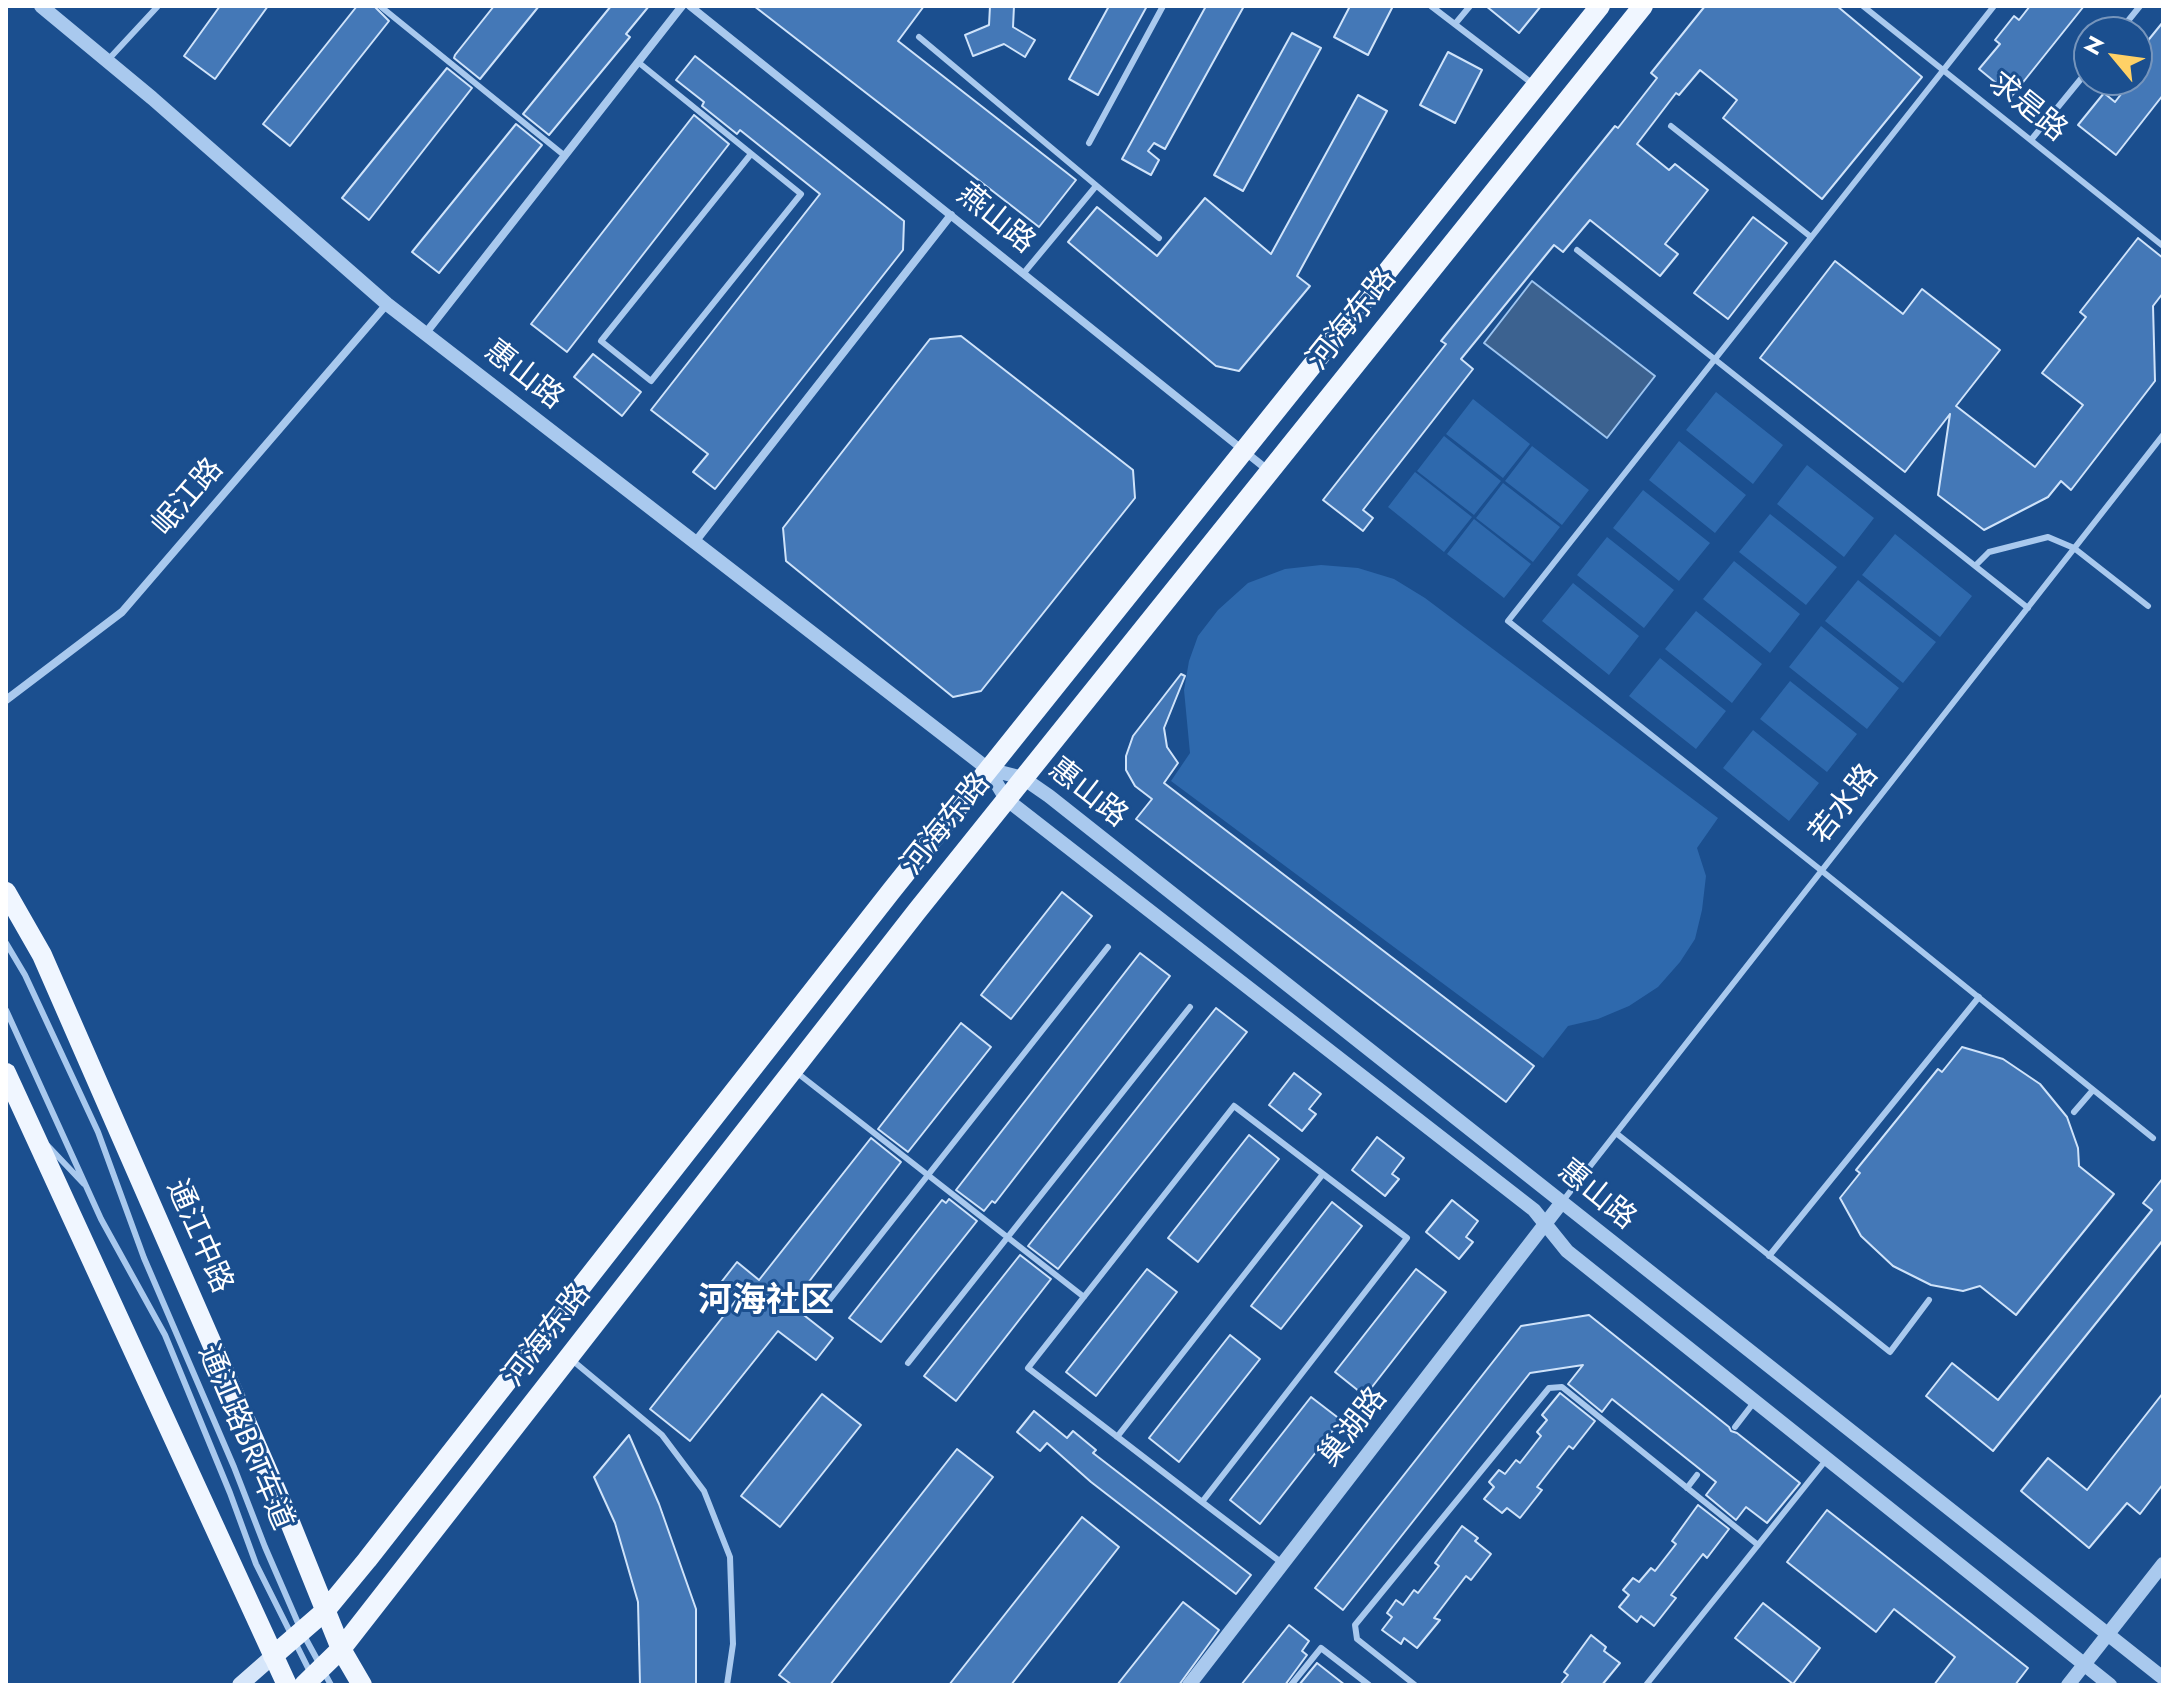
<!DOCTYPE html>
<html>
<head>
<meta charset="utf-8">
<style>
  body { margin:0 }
  #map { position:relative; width:2169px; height:1691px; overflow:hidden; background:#1b4f8f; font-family:Jost,sans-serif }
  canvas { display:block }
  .frame { position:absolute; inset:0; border:8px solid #fff; pointer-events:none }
  .north { position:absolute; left:2073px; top:16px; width:80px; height:80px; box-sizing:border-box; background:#1b4f8f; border:2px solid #7695bc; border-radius:50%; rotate:299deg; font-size:22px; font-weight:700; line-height:32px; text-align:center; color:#fff }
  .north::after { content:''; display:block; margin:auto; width:28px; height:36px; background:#ffd166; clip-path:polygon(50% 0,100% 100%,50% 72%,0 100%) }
</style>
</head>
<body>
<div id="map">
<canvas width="2169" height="1691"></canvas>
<div class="frame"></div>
<div class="north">N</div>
</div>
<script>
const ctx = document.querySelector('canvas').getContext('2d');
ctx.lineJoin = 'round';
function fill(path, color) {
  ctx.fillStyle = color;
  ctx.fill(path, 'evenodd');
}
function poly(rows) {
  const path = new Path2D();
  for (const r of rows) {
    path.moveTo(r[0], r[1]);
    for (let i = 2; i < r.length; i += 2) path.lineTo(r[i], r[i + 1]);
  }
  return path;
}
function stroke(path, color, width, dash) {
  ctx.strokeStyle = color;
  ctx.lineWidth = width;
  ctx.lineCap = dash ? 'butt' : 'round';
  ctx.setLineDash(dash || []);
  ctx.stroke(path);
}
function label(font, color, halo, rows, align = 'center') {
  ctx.font = font + ' Jost,"Noto Sans SC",sans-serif';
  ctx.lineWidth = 6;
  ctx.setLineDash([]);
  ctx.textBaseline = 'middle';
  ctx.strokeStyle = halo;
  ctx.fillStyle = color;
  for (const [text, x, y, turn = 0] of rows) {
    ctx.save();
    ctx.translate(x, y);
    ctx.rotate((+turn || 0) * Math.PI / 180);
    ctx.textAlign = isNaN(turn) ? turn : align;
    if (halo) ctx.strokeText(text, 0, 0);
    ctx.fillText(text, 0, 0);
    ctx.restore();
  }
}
fill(poly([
  [1716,392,1783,445,1753,484,1686,430],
  [1473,399,1530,444,1503,478,1446,434],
  [1444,436,1501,481,1474,515,1417,471],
  [1679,441,1746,495,1715,533,1649,480],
  [1532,446,1589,490,1562,525,1505,481],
  [1807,465,1874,518,1844,557,1777,504],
  [1415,472,1472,517,1444,552,1388,507],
  [1503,483,1560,527,1533,562,1476,518],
  [1643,490,1710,543,1679,581,1613,528],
  [1770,514,1837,567,1806,605,1739,552],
  [1474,519,1531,564,1504,598,1447,554],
  [1895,534,1972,596,1940,637,1862,575],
  [1607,537,1674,590,1644,628,1577,575],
  [1734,561,1800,614,1770,653,1703,599],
  [1321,565,1358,568,1394,579,1425,598,1718,818,1697,848,1706,876,1702,910,1695,939,1680,962,1658,987,1629,1006,1598,1019,1568,1026,1543,1058,1171,781,1190,753,1184,690,1189,661,1198,636,1218,610,1248,583,1285,569],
  [1858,580,1936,642,1903,683,1825,621],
  [1573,583,1639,636,1609,675,1542,621],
  [1696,611,1762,664,1732,703,1665,649],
  [1821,626,1899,688,1867,729,1789,667],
  [1660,658,1726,711,1696,749,1629,696],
  [1790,681,1857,734,1827,772,1760,719],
  [1753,730,1819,783,1789,821,1723,768]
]), '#2e69ad');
const water = poly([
  [1532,281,1655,376,1607,438,1484,343,1532,281]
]);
fill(water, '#3c6290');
stroke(water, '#9cc4f0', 2);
const building = poly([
  [220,6,268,6,215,79,184,56,220,6],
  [357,6,374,6,389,21,290,146,263,124,357,6],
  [494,6,539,6,480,79,454,58,455,55,494,6],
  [611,6,649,6,626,34,630,37,549,135,523,114,611,6],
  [754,6,924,6,898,41,1076,180,1039,227,754,6],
  [990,6,1014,6,1013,27,1035,40,1025,57,1004,44,973,56,965,35,989,25,990,6],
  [1109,6,1147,6,1098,95,1069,79,1109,6],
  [1206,6,1244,6,1165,149,1154,143,1148,151,1159,160,1151,175,1122,159,1206,6],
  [1350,6,1393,6,1368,55,1334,37,1350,6],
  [1486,6,1541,6,1519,33,1486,6],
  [1705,6,1837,6,1922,77,1822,199,1723,118,1737,100,1700,70,1679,95,1676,93,1637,144,1669,170,1675,164,1708,190,1665,244,1678,254,1660,276,1590,220,1563,252,1554,245,1461,359,1473,369,1363,510,1373,518,1363,531,1323,500,1446,344,1441,341,1615,126,1618,128,1657,78,1651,73,1705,6],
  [2030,6,2084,6,2012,96,1979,69,2000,44,1995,40,2014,16,2019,20,2030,6],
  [2163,22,2163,95,2116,155,2078,125,2104,93,2115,102,2132,80,2137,80,2137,74,2147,62,2137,54,2163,22],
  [1292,33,1321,48,1243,191,1214,175,1292,33],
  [1448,52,1482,70,1455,123,1420,105,1448,52],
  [695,56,904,221,903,250,715,489,693,472,708,454,651,410,820,194,740,130,737,134,702,106,704,102,676,80,695,56],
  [447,68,472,88,369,220,342,198,447,68],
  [1358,95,1387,111,1297,276,1310,286,1239,371,1216,366,1068,242,1097,207,1157,256,1205,198,1271,254,1358,95],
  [694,115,729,144,567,352,531,324,694,115],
  [516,124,542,145,439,273,412,252,516,124],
  [1753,217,1787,243,1728,319,1694,293,1753,217],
  [2138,238,2163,258,2163,293,2153,306,2155,381,2071,490,2061,481,2048,497,1984,530,1938,495,1950,414,1905,472,1760,358,1835,261,1903,314,1922,289,2000,350,1956,406,2035,467,2083,405,2042,373,2086,317,2080,312,2138,238],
  [961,336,1133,470,1135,498,981,691,953,697,786,561,783,528,930,339,961,336],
  [593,354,641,392,622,416,574,377,593,354],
  [1181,674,1185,676,1164,728,1167,747,1178,763,1164,783,1534,1066,1506,1102,1136,819,1152,799,1135,786,1126,770,1126,756,1133,736,1181,674],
  [1062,892,1092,916,1011,1019,981,995,1062,892],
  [1140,953,1170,976,995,1203,992,1201,984,1211,956,1190,1140,953],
  [1216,1008,1247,1032,1058,1269,1028,1246,1216,1008],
  [961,1023,991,1047,908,1152,878,1129,961,1023],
  [1962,1047,2003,1059,2040,1084,2067,1117,2078,1148,2079,1166,2114,1194,2016,1315,1980,1286,1963,1291,1931,1285,1893,1266,1861,1236,1840,1198,1860,1173,1856,1170,1938,1069,1942,1072,1962,1047],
  [1294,1073,1321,1094,1309,1109,1316,1114,1302,1131,1269,1105,1294,1073],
  [1249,1135,1279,1159,1198,1262,1168,1238,1249,1135],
  [1377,1137,1404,1158,1392,1174,1399,1179,1385,1196,1352,1170,1377,1137],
  [871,1138,901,1162,791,1305,833,1338,816,1360,778,1331,690,1441,650,1409,737,1299,719,1285,737,1262,759,1280,871,1138],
  [2163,1178,2163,1240,1993,1451,1926,1396,1952,1363,1998,1400,2152,1210,2143,1203,2163,1178],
  [949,1199,977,1221,881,1342,849,1318,942,1200,946,1203,949,1199],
  [1452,1200,1478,1221,1466,1237,1473,1242,1459,1259,1426,1232,1452,1200],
  [1332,1202,1362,1226,1281,1329,1251,1306,1332,1202],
  [1020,1255,1051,1279,956,1401,924,1376,1020,1255],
  [1147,1269,1177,1292,1096,1396,1066,1372,1147,1269],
  [1416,1269,1446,1292,1365,1396,1335,1372,1416,1269],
  [1589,1315,1729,1427,1731,1431,1737,1433,1800,1483,1767,1523,1746,1507,1736,1520,1706,1495,1716,1482,1612,1399,1602,1412,1568,1384,1583,1365,1530,1373,1343,1610,1315,1588,1521,1326,1589,1315],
  [1230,1335,1260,1359,1179,1462,1149,1438,1230,1335],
  [1560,1393,1595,1421,1573,1449,1569,1446,1537,1487,1542,1490,1520,1518,1507,1508,1502,1513,1484,1499,1494,1487,1489,1482,1499,1470,1505,1474,1516,1460,1520,1463,1541,1436,1537,1432,1547,1420,1542,1415,1560,1393],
  [2163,1393,2163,1484,2140,1514,2127,1503,2089,1548,2021,1491,2048,1458,2087,1490,2163,1393],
  [822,1394,861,1425,780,1527,741,1496,822,1394],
  [1311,1397,1341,1420,1260,1524,1230,1500,1311,1397],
  [1034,1411,1067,1438,1073,1431,1096,1450,1093,1453,1251,1575,1236,1594,1091,1482,1047,1443,1040,1451,1017,1432,1034,1411],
  [629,1435,659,1504,696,1609,696,1685,640,1685,638,1602,615,1523,594,1477,629,1435],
  [957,1449,993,1477,830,1685,792,1685,779,1675,957,1449],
  [1698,1505,1729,1529,1707,1558,1703,1554,1671,1595,1676,1598,1654,1626,1641,1616,1637,1622,1619,1607,1629,1595,1623,1590,1633,1578,1639,1582,1651,1568,1655,1571,1676,1544,1672,1541,1698,1505],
  [1827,1510,2028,1668,2015,1685,1934,1685,1955,1657,1894,1609,1876,1632,1787,1562,1827,1510],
  [1082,1517,1119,1547,1011,1685,949,1685,1082,1517],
  [1462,1526,1478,1538,1475,1541,1491,1554,1471,1580,1466,1576,1434,1618,1440,1620,1417,1648,1404,1638,1401,1644,1382,1630,1392,1617,1387,1613,1396,1600,1403,1605,1414,1590,1418,1593,1439,1566,1435,1563,1462,1526],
  [1183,1602,1219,1630,1179,1685,1117,1685,1183,1602],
  [1763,1603,1820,1648,1793,1684,1735,1638,1763,1603],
  [1289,1625,1309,1641,1302,1651,1307,1655,1285,1685,1241,1685,1289,1625],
  [1591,1635,1606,1647,1604,1651,1620,1663,1602,1685,1560,1685,1568,1675,1564,1672,1591,1635],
  [1317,1663,1345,1685,1299,1685,1317,1663]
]);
fill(building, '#4478b7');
stroke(building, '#cfe3fa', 2);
stroke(poly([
  [380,6,565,156],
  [1431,6,1533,84],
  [1863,6,2163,246],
  [1994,6,1508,621,1822,871,2153,1138],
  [1455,24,1470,6],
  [2119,32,2140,6],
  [919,37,1159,238],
  [107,61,158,6],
  [638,62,801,194,651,381,601,341,751,154],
  [1671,126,1811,237],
  [2031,140,2089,69],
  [1089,143,1163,6],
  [1577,250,2028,608],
  [1023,274,1096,186],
  [1975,566,1989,552,2048,537,2074,548,2148,606],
  [6,943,25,975,98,1132,144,1258,234,1467,265,1547,301,1630,331,1685],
  [6,1010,101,1219,165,1335,230,1493,256,1564,311,1674],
  [796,1072,1084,1297],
  [1234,1106,1407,1238,1202,1502,1028,1368,1234,1106],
  [2074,1112,2093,1090],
  [1616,1133,1890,1352,1929,1300],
  [48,1146,84,1184],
  [1562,1202,2163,435],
  [1769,1256,1979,997],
  [827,1303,1108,947],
  [572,1360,662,1435,704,1491,730,1557,733,1644,727,1685],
  [908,1363,1190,1007],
  [1735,1427,1755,1401],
  [1117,1437,1323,1174],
  [1687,1488,1697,1475],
  [1202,1502,1282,1563],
  [1291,1685,1321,1648,1369,1685],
  [1415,1685,1357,1639,1355,1625,1549,1388,1562,1387,1758,1545],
  [1646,1685,1826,1460]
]), '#a9c9ee', 6);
stroke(poly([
  [690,6,1269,471],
  [425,334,682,6],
  [695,542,951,215],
  [6,700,122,612,387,304]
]), '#a9c9ee', 8);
stroke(poly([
  [41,6,152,98,387,304,988,769,1006,799,1534,1210,1567,1251,2110,1685],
  [988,769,1023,778,1049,796,2163,1678],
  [1189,1685,1562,1202],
  [2068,1685,2163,1564]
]), '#a9c9ee', 14);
stroke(poly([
  [240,1685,273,1656]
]), '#d6e6fa', 16);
stroke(poly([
  [6,892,42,955,289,1520,341,1649,362,1685],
  [6,1073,287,1685],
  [273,1656,325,1611,367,1560,892,890,1600,6],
  [304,1685,341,1649,917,911,1643,6]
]), '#f0f6ff', 20);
label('30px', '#fff', '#1b4f8f', [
  ["求是路",2027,108,39],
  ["燕山路",995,220,39],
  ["河海东路",1353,320,-51],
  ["惠山路",523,376,38],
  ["岷江路",189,498,-49],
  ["惠山路",1087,794,38],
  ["若水路",1845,805,-52],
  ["河海东路",947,825,-51],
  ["惠山路",1596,1196,39],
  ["通江中路",198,1237,66],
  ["河海东路",548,1336,-52],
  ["巢湖路",1354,1428,-52],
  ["通江路BRT车道",244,1438,67]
]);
label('bold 34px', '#fff', '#1b4f8f', [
  ["河海社区",766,1303]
]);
</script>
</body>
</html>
